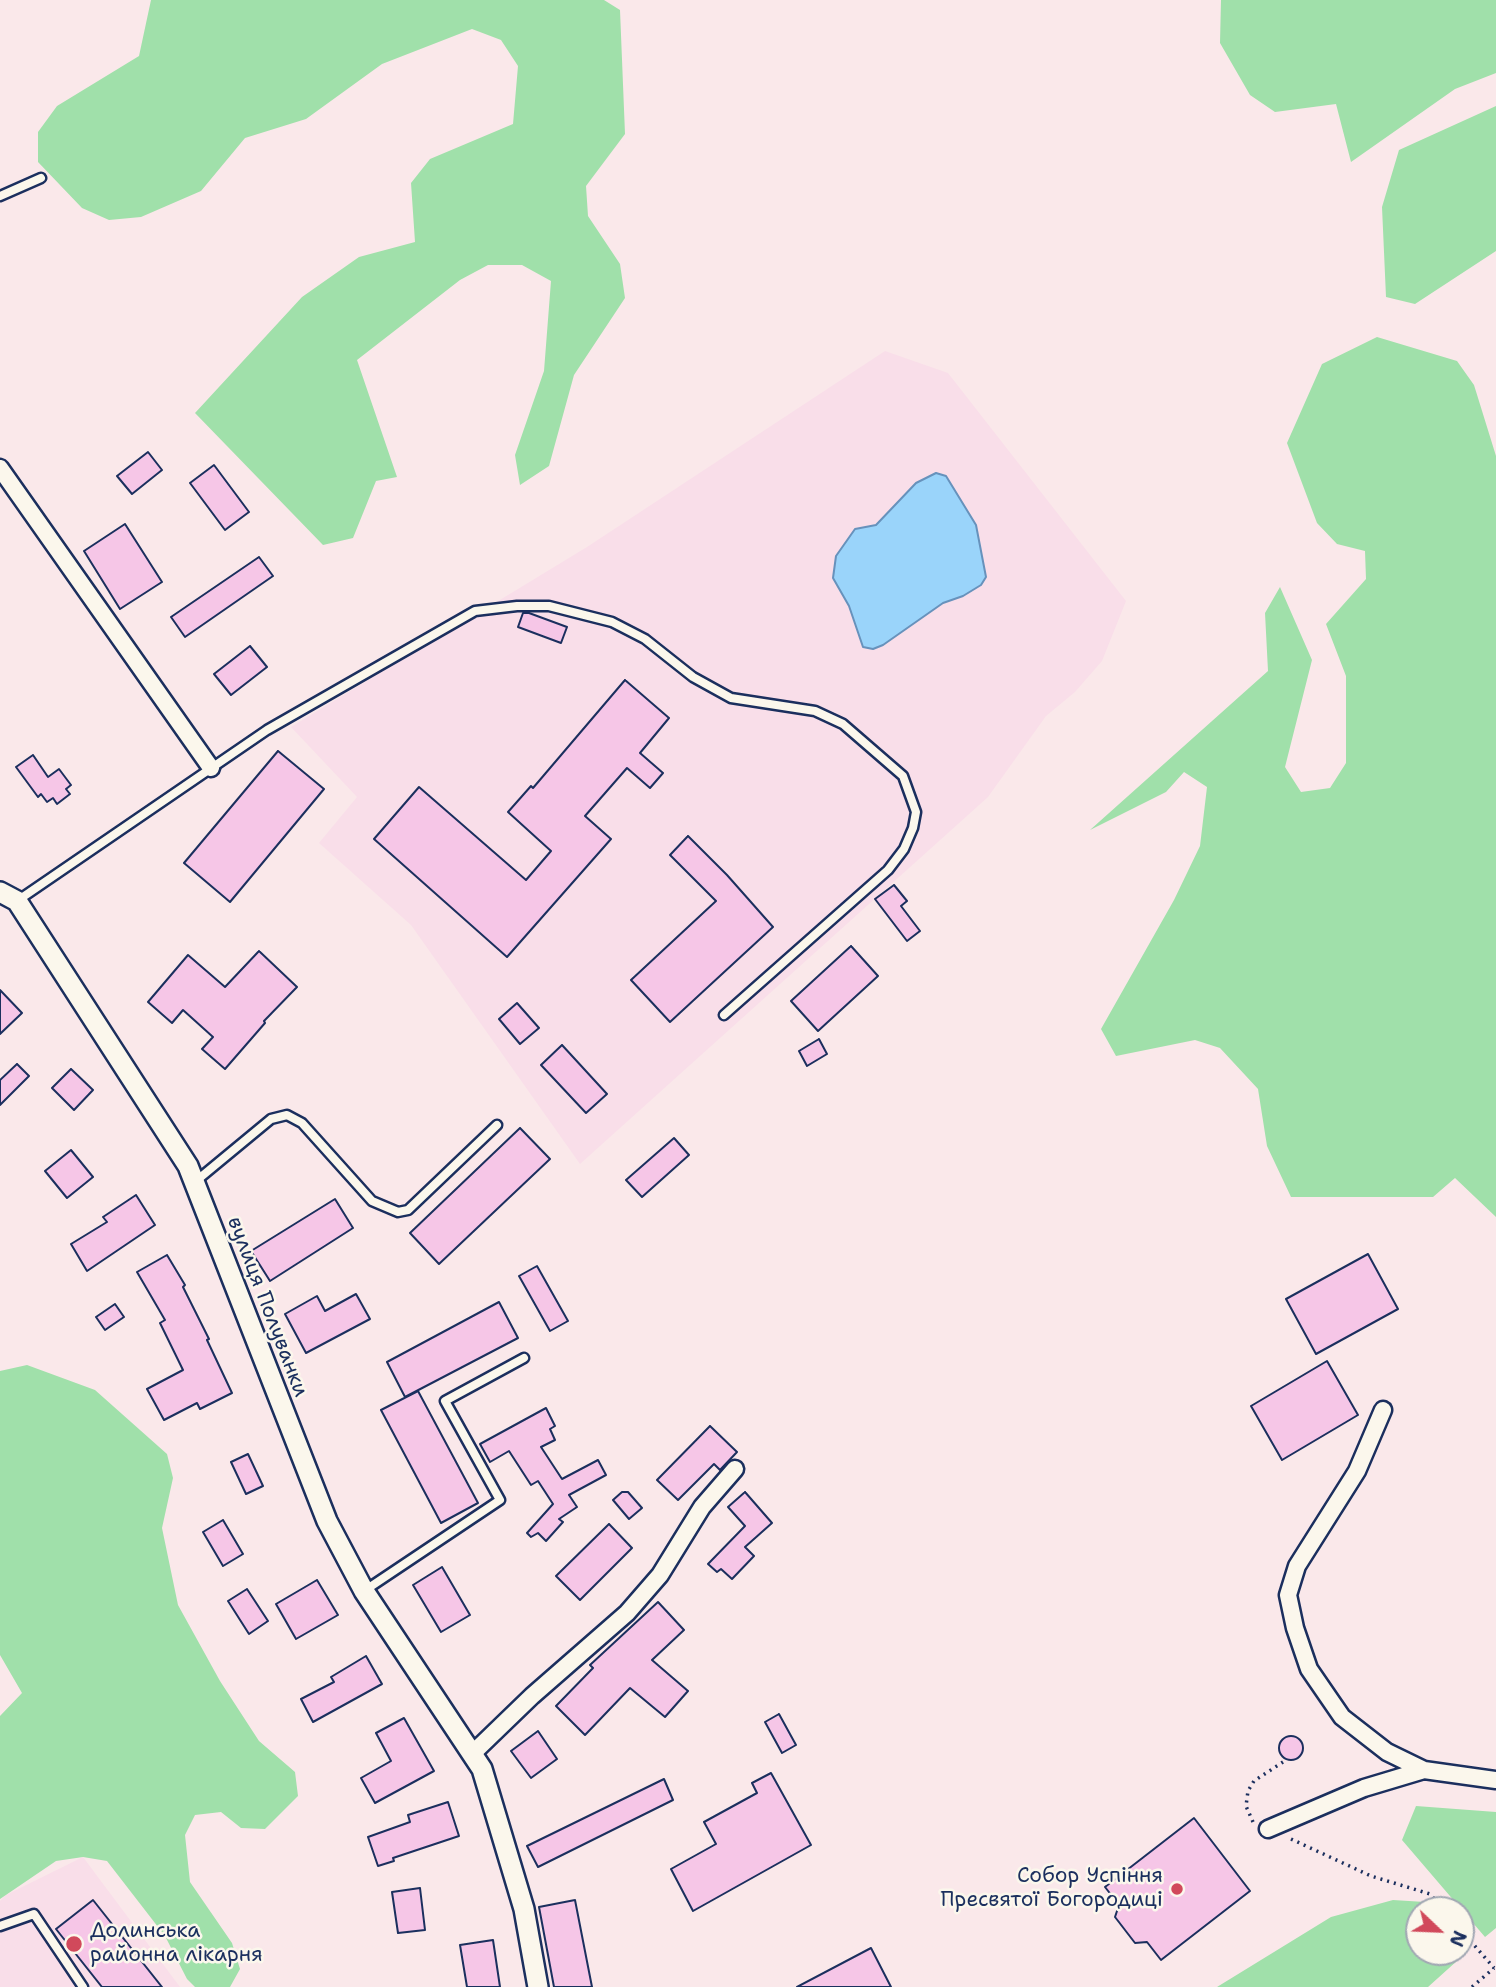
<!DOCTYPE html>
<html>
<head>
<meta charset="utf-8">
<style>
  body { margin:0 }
  #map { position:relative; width:1496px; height:1987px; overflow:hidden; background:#fae8ea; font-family:"Shantell Sans",sans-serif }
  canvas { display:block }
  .north { position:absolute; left:1405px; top:1896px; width:70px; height:70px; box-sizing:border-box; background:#fbf7ec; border:2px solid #a1a7b3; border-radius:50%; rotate:113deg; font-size:19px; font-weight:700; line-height:28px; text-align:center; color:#1b2f5e }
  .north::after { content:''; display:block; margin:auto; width:24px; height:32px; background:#d1495b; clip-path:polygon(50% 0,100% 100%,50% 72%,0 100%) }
</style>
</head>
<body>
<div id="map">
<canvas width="1496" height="1987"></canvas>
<div class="north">N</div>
</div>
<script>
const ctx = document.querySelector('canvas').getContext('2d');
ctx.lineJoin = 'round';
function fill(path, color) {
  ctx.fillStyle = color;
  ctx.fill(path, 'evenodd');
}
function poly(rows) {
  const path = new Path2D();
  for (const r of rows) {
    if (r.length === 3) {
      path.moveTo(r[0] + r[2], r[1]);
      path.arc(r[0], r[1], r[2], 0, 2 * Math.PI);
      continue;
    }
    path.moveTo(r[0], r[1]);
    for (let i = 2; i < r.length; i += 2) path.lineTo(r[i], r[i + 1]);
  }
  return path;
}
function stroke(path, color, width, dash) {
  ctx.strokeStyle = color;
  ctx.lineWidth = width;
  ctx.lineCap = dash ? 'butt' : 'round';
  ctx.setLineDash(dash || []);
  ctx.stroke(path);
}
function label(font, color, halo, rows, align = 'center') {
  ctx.font = font + ' "Shantell Sans",sans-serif';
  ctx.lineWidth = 5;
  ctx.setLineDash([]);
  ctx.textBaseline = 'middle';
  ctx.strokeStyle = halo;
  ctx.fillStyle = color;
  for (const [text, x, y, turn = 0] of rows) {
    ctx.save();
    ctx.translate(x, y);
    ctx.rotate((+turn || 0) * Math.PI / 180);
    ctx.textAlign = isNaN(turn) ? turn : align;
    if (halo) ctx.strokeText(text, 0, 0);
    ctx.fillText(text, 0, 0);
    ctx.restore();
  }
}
fill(poly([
  [885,351,948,373,1126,601,1102,661,1075,692,1046,716,988,797,580,1164,411,925,319,843,357,797,291,727,587,547],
  [83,1857,180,1987,0,1987,0,1901,6,1895]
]), '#f9dee9');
fill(poly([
  [151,0,604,0,620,10,625,134,586,186,588,216,620,264,625,298,574,375,549,466,520,485,515,455,544,371,551,281,522,265,488,265,460,280,357,360,397,477,376,481,353,538,323,545,195,413,302,297,359,257,415,242,411,183,430,159,513,124,518,66,501,40,472,29,382,64,306,119,245,138,201,191,141,217,109,220,82,208,38,162,38,132,57,106,139,56],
  [1221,0,1496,0,1496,73,1455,89,1351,162,1336,104,1275,112,1250,95,1220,43],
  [1496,106,1496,251,1415,304,1386,297,1382,207,1399,150],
  [1377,337,1457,361,1474,385,1496,456,1496,1217,1455,1178,1433,1197,1291,1197,1267,1146,1258,1089,1220,1048,1195,1040,1116,1056,1101,1029,1174,900,1200,846,1207,787,1184,772,1166,792,1090,830,1268,671,1265,613,1280,587,1312,660,1285,767,1301,792,1330,788,1346,763,1346,676,1326,624,1366,579,1365,551,1337,544,1317,523,1287,443,1322,364],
  [27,1365,95,1390,167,1454,173,1478,162,1528,178,1605,220,1681,259,1741,295,1772,298,1796,265,1829,241,1828,221,1812,195,1815,185,1835,190,1882,232,1943,240,1969,230,1987,195,1987,187,1979,165,1936,107,1861,83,1857,56,1861,0,1899,0,1716,22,1693,0,1655,0,1371],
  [1416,1806,1496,1812,1496,1928,1485,1937,1402,1840],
  [1393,1900,1425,1902,1432,1910,1419,1910,1419,1952,1461,1952,1461,1943,1468,1951,1428,1987,1217,1987,1331,1917]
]), '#a0e0aa');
const water = poly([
  [936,473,946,476,976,525,986,577,981,585,963,596,943,603,883,645,873,649,863,647,849,606,833,578,836,556,855,529,876,525,916,483,936,473]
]);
fill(water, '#9ad4fa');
stroke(water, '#6792bc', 2);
const building = poly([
  [148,452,162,470,132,494,117,476,148,452],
  [214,465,249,512,225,530,190,483,214,465],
  [125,524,162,582,120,609,84,551,125,524],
  [259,557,273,576,185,637,171,617,259,557],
  [523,613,529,613,567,627,561,643,518,627,523,613],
  [250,646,267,667,231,695,214,674,250,646],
  [625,680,669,718,640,753,663,773,650,788,627,768,585,816,611,839,507,957,374,839,419,787,526,880,551,851,508,812,531,786,533,788,625,680],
  [278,751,324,789,230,902,184,863,278,751],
  [33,755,48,777,59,769,71,785,66,789,70,794,57,804,53,798,47,802,41,794,38,797,16,767,33,755],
  [688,836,727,875,773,927,670,1022,631,980,716,901,670,855,688,836],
  [894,885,907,901,901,906,920,931,907,941,875,899,894,885],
  [851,946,878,976,818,1031,791,1001,851,946],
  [259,951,297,987,264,1021,265,1023,225,1069,202,1049,213,1037,183,1010,172,1023,148,1002,188,955,225,987,259,951],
  [0,990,22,1013,0,1034,0,990],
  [517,1003,539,1028,520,1044,499,1019,517,1003],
  [819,1039,827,1054,807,1066,799,1051,819,1039],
  [562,1045,607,1094,586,1113,541,1065,562,1045],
  [17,1064,29,1076,0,1105,0,1080,17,1064],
  [71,1069,93,1090,74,1110,52,1088,71,1069],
  [520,1128,550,1159,439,1264,410,1233,520,1128],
  [674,1138,689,1155,642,1197,626,1180,674,1138],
  [71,1150,93,1177,67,1198,45,1171,71,1150],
  [136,1195,155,1225,87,1271,71,1244,107,1222,103,1217,136,1195],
  [335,1199,353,1228,270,1281,251,1251,335,1199],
  [1368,1254,1398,1309,1316,1354,1286,1299,1368,1254],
  [167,1255,185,1285,183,1287,209,1339,207,1340,232,1393,200,1409,197,1403,164,1420,147,1389,183,1370,160,1323,165,1320,137,1272,167,1255],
  [537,1266,568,1321,550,1331,519,1276,537,1266],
  [356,1294,370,1319,306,1353,285,1314,317,1296,325,1311,356,1294],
  [499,1302,518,1338,405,1397,387,1362,499,1302],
  [115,1304,124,1317,105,1330,96,1317,115,1304],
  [1327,1361,1358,1415,1282,1460,1251,1406,1327,1361],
  [418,1391,478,1503,441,1523,381,1410,418,1391],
  [546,1408,555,1426,550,1429,555,1440,541,1447,562,1479,598,1460,606,1475,569,1495,577,1507,559,1519,563,1522,546,1541,538,1533,531,1537,527,1533,553,1504,538,1481,531,1485,509,1451,490,1462,480,1444,546,1408],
  [710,1426,737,1452,720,1470,714,1464,678,1500,657,1480,710,1426],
  [248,1454,263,1486,246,1494,231,1462,248,1454],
  [622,1492,628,1492,642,1508,629,1519,613,1500,622,1492],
  [745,1492,772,1523,745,1547,754,1556,732,1579,721,1569,717,1572,708,1564,745,1526,728,1507,745,1492],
  [223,1520,243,1554,223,1566,203,1532,223,1520],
  [609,1524,632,1548,580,1600,556,1576,609,1524],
  [442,1567,470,1615,441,1632,413,1585,442,1567],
  [317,1580,338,1615,296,1639,276,1604,317,1580],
  [247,1589,268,1621,249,1634,228,1601,247,1589],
  [658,1602,684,1630,652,1660,688,1691,665,1717,630,1688,585,1735,556,1706,593,1668,590,1665,658,1602],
  [366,1656,382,1684,313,1722,301,1699,334,1682,331,1677,366,1656],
  [779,1714,796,1745,782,1753,765,1722,779,1714],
  [404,1718,434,1771,375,1803,361,1778,391,1761,376,1733,404,1718],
  [538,1731,557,1759,531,1778,511,1751,538,1731],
  [1291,1748,12],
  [771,1773,811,1845,693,1911,671,1869,716,1844,704,1822,757,1793,752,1783,771,1773],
  [664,1779,673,1800,538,1867,527,1846,664,1779],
  [448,1802,459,1836,393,1858,394,1861,378,1866,368,1837,410,1822,408,1815,448,1802],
  [1194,1818,1250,1891,1161,1960,1147,1942,1135,1943,1115,1917,1119,1905,1105,1887,1194,1818],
  [420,1888,425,1930,398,1933,392,1892,420,1888],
  [93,1900,162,1987,102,1987,56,1929,93,1900],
  [575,1900,592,1987,554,1987,539,1907,575,1900],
  [493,1940,500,1987,467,1987,460,1945,493,1940],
  [871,1948,891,1987,797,1987,871,1948]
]);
fill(building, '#f6c6e7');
stroke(building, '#1b2f5e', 2);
const service = poly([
  [0,196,41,178],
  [17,901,267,730,475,611,517,606,549,606,612,622,645,639,693,677,731,698,815,711,843,724,903,776,916,812,913,828,904,849,888,870,724,1015],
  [196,1181,271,1119,287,1115,302,1123,372,1201,398,1212,408,1210,497,1125],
  [364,1591,500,1500,445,1401,524,1358],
  [0,1926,34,1914,83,1987]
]);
const minor = poly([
  [0,468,211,768],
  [1383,1410,1357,1471,1297,1566,1288,1595,1295,1628,1309,1669,1342,1717,1387,1752,1424,1770],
  [473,1753,532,1696,627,1613,660,1575,702,1507,735,1469],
  [1268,1829,1364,1788,1424,1770,1496,1780]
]);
const tertiary = poly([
  [0,892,17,901,188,1166,327,1521,364,1591,482,1769,524,1909,538,1987]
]);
stroke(service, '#1b2f5e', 13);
stroke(minor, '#1b2f5e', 21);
stroke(tertiary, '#1b2f5e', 24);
stroke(poly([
  [1253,1822,1246,1806,1248,1791,1254,1781,1283,1762],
  [1291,1839,1371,1876,1430,1894,1444,1910],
  [1461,1930,1494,1968],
  [1472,1987,1494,1968]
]), '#1b2f5e', 3.5, [2, 5]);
stroke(service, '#fbf7ec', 8);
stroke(minor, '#fbf7ec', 16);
stroke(tertiary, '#fbf7ec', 19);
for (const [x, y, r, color] of [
  [1177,1889,7,"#d1495b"],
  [74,1944,9,"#d1495b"]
]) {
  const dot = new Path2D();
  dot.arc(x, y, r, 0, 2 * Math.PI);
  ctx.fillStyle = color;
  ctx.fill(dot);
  stroke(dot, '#fbf7ec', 2.5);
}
label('21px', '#1b2f5e', '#fbf7ec', [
  ["вулиця Полуванки",267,1307,69]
]);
label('21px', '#1b2f5e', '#fbf7ec', [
  ["Собор Успіння",1163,1877],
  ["Пресвятої Богородиці",1163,1901],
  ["Долинська",90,1932,"left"],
  ["районна лікарня",90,1956,"left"]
], 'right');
</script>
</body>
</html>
